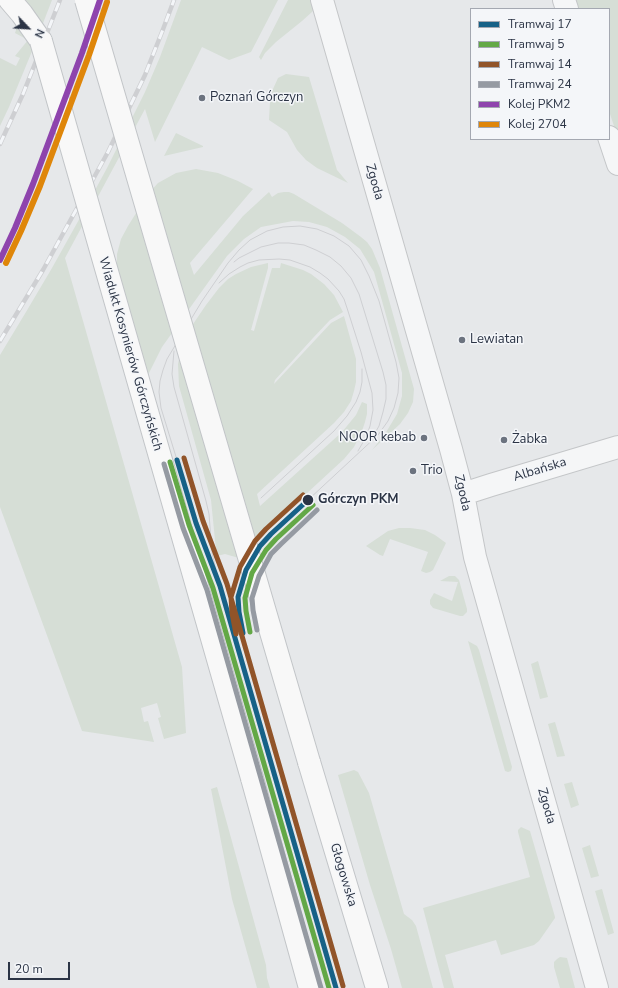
<!DOCTYPE html>
<html>
<head>
<meta charset="utf-8">
<style>
  body { margin:0 }
  #map { position:relative; width:618px; height:988px; overflow:hidden; background:#e6e8ea; font-family:"Nunito Sans",sans-serif }
  canvas { display:block }
  .legend { position:absolute; left:470px; top:8px; width:140px; height:132px; box-sizing:border-box; background:#f4f6f9; border:1px solid #a4a8b1; margin:0; padding:5px 7px; list-style:none; font-size:12px; color:#2b3445 }
  .legend li { display:flex; align-items:center; gap:8px; height:20px }
  .legend b { width:20px; border:1px solid #a4a8b1 }
  .north { position:absolute; left:8px; top:8px; width:40px; height:40px; -webkit-text-stroke:3px #f4f6f9; paint-order:stroke; rotate:115deg; font-size:11px; font-weight:700; line-height:16px; text-align:center; color:#2b3445 }
  .north::after { content:''; display:block; margin:auto; width:14px; height:18px; background:#2b3445; clip-path:polygon(50% 0,100% 100%,50% 72%,0 100%) }
  .scale { position:absolute; left:8px; top:962px; width:62px; height:18px; box-sizing:border-box; border:2px solid #2b3445; border-top:0; padding-left:5px; font-size:12px; line-height:14px; white-space:nowrap; color:#2b3445; -webkit-text-stroke:3px #f4f6f9; paint-order:stroke }
</style>
</head>
<body>
<div id="map">
<canvas width="618" height="988"></canvas>
<ul class="legend">
<li><b style="height:5px;background:#166187"></b>Tramwaj 17</li>
<li><b style="height:5px;background:#63a846"></b>Tramwaj 5</li>
<li><b style="height:5px;background:#915429"></b>Tramwaj 14</li>
<li><b style="height:5px;background:#959aa2"></b>Tramwaj 24</li>
<li><b style="height:5px;background:#8e44ad"></b>Kolej PKM2</li>
<li><b style="height:5px;background:#df860a"></b>Kolej 2704</li>
</ul>
<div class="north">N</div>
<div class="scale">20 m</div>
</div>
<script>
const ctx = document.querySelector('canvas').getContext('2d');
ctx.lineJoin = 'round';
function fill(path, color) {
  ctx.fillStyle = color;
  ctx.fill(path, 'evenodd');
}
function poly(rows) {
  const path = new Path2D();
  for (const r of rows) {
    path.moveTo(r[0], r[1]);
    for (let i = 2; i < r.length; i += 2) path.lineTo(r[i], r[i + 1]);
  }
  return path;
}
function stroke(path, color, width, dash) {
  ctx.strokeStyle = color;
  ctx.lineWidth = width;
  ctx.lineCap = dash ? 'butt' : 'round';
  ctx.setLineDash(dash || []);
  ctx.stroke(path);
}
function label(font, color, halo, rows, align = 'center') {
  ctx.font = font + ' "Nunito Sans",sans-serif';
  ctx.lineWidth = 3;
  ctx.setLineDash([]);
  ctx.textBaseline = 'middle';
  ctx.strokeStyle = halo;
  ctx.fillStyle = color;
  for (const [text, x, y, turn = 0] of rows) {
    ctx.save();
    ctx.translate(x, y);
    ctx.rotate((+turn || 0) * Math.PI / 180);
    ctx.textAlign = isNaN(turn) ? turn : align;
    if (halo) ctx.strokeText(text, 0, 0);
    ctx.fillText(text, 0, 0);
    ctx.restore();
  }
}
fill(poly([
  [26,0,52,0,35,44,9,107,0,126,0,58,16,66,20,58,15,56,28,40,15,33],
  [181,0,278,0,251,52,229,60,202,47,155,142,145,109,65,258,182,667,186,733,164,739,158,718,161,717,157,703,141,708,144,722,148,721,154,742,82,731,0,507,0,355,26,312,52,268,81,216,107,168,145,92,160,57],
  [288,0,312,0,314,9,312,12,302,21,276,42,265,53,261,60,259,57],
  [572,0,618,0,618,138,609,111,609,9,575,9],
  [286,74,309,77,337,170,348,183,317,168,306,160,297,150,287,132,269,120,270,101,273,89,278,78],
  [176,133,203,146,203,147,164,156],
  [196,169,218,173,238,181,253,189,190,263,194,275,243,216,269,192,272,197,278,193,284,192,289,192,294,194,342,223,361,237,367,242,372,249,380,268,414,389,413,402,408,413,400,424,372,450,385,434,397,414,402,396,402,373,374,272,360,249,345,237,327,227,309,222,293,221,261,227,244,239,227,256,162,347,148,375,117,268,117,254,121,239,128,226,148,194,158,183,176,173],
  [268,263,268,268,251,330,254,331,272,268,280,268,281,263,303,270,311,274,324,284,334,295,343,312,330,320,313,338,275,380,274,384,331,323,344,316,356,359,356,382,354,391,351,401,344,412,334,423,257,494,260,506,342,432,356,415,362,402,367,404,367,414,365,422,362,431,354,447,344,459,267,530,257,542,246,560,225,554,217,556,216,550,211,500,179,386,178,364,182,346,189,330,206,305,219,288,228,279,236,274,251,267],
  [399,528,410,528,425,530,435,535,446,543,433,570,430,572,426,573,421,571,428,552,390,539,383,556,380,555,366,546,388,531],
  [449,576,455,576,459,580,467,609,467,612,463,616,460,616,433,608,430,604,430,600,434,593,452,601,458,582,440,581],
  [468,641,477,646,479,650,512,767,511,771,508,772,505,771],
  [538,661,548,697,540,699,531,664],
  [555,722,565,756,557,757,548,724],
  [354,770,358,772,369,793,404,914,412,920,416,926,433,988,402,988,391,949,370,885,338,775],
  [572,782,579,805,571,808,564,784],
  [217,787,266,965,267,978,270,988,257,988,232,899,211,789],
  [521,827,530,831,555,917,555,918,539,941,534,945,501,955,496,940,445,955,454,988,444,988,423,908,530,877,518,832,518,830],
  [590,845,599,876,591,878,582,848],
  [602,889,614,933,608,935,595,891],
  [560,957,567,958,575,988,560,988,554,967,554,962,557,959]
]), '#d6ded6');
const minor = poly([
  [322,0,451,449,463,494,475,557,597,988],
  [564,0,567,9],
  [609,137,618,164],
  [463,494,491,485,618,447]
]);
const major = poly([
  [10,0,22,14,41,41],
  [309,762,377,988],
  [252,778,310,988]
]);
stroke(minor, '#c4c6c8', 24);
stroke(major, '#c2c5c8', 24);
stroke(minor, '#f5f6f7', 22);
stroke(major, '#f8f8f8', 22);
stroke(poly([
  [234,262,239,258,261,247,278,243,289,243,304,245,316,250,330,257,341,266,351,278,359,294,383,372,386,385,386,399,383,412,379,426,375,433],
  [219,283,229,274,240,267,248,263,259,260,279,259,290,260,310,267,320,273,328,279,339,291,344,299,347,308,361,352,372,393,373,410,370,426,366,437,358,451],
  [174,351,172,374,174,387,206,501,209,514,212,553,220,586],
  [177,460,161,408,159,392,160,381,163,370,167,359,202,301,228,263,239,250,250,240,267,231,283,227,300,226,317,229,334,236,349,246,361,260,369,276,379,301,396,362,399,378,398,393,394,408,388,421,378,435,308,500],
  [261,498,334,431,347,416,356,402,360,392,362,382,362,369]
]), '#cecfd2', 1);
const rail = poly([
  [0,144,23,94,60,0],
  [0,341,43,270,108,152,145,75,162,32,174,0]
]);
stroke(rail, '#cecfd2', 4.5);
stroke(rail, '#f4f6f9', 3, [9]);
const majorBridge = poly([
  [86,0,309,762],
  [41,41,252,778]
]);
stroke(majorBridge, '#c2c5c8', 24, []);
stroke(majorBridge, '#f8f8f8', 22);
stroke(poly([
  [0,260,15,228,33,184,82,53,100,0]
]), '#8e44ad', 6);
stroke(poly([
  [6,263,21,231,40,186,89,55,107,2]
]), '#df860a', 6);
stroke(poly([
  [177,460,196,523,220,586,336,988],
  [243,633,239,612,238,597,246,570,260,546,271,534,308,500]
]), '#166187', 5);
stroke(poly([
  [170,462,189,525,213,588,329,988],
  [250,632,246,611,245,598,252,573,266,550,276,539,313,505]
]), '#63a846', 5);
stroke(poly([
  [184,458,203,521,227,584,343,986],
  [236,634,232,613,231,597,240,567,255,541,266,529,303,495]
]), '#915429', 5);
stroke(poly([
  [164,464,183,528,207,590,321,988],
  [257,630,253,610,252,598,259,576,271,554,281,544,317,510]
]), '#959aa2', 5);
for (const [x, y, r, color] of [
  [202,98,4,"#6c737f"],
  [462,340,4,"#6c737f"],
  [424,438,4,"#6c737f"],
  [504,440,4,"#6c737f"],
  [413,471,4,"#6c737f"],
  [308,500,6,"#2b3445"]
]) {
  const dot = new Path2D();
  dot.arc(x, y, r, 0, 2 * Math.PI);
  ctx.fillStyle = color;
  ctx.fill(dot);
  stroke(dot, '#f4f6f9', 1.5);
}
label('13px', '#2b3445', '#f4f6f9', [
  ["Poznań Górczyn",210,98],
  ["Lewiatan",470,340],
  ["NOOR kebab",416,438,"right"],
  ["Żabka",512,440],
  ["Trio",421,471]
], 'left');
label('13px', '#2b3445', '#f4f6f9', [
  ["Zgoda",374,182,74],
  ["Wiadukt Kosynierów Górczyńskich",130,354,74],
  ["Albańska",540,470,-17],
  ["Zgoda",462,493,77],
  ["Zgoda",546,806,74],
  ["Głogowska",343,875,73]
]);
label('bold 13px', '#2b3445', '#f4f6f9', [
  ["Górczyn PKM",318,500]
], 'left');
</script>
</body>
</html>
